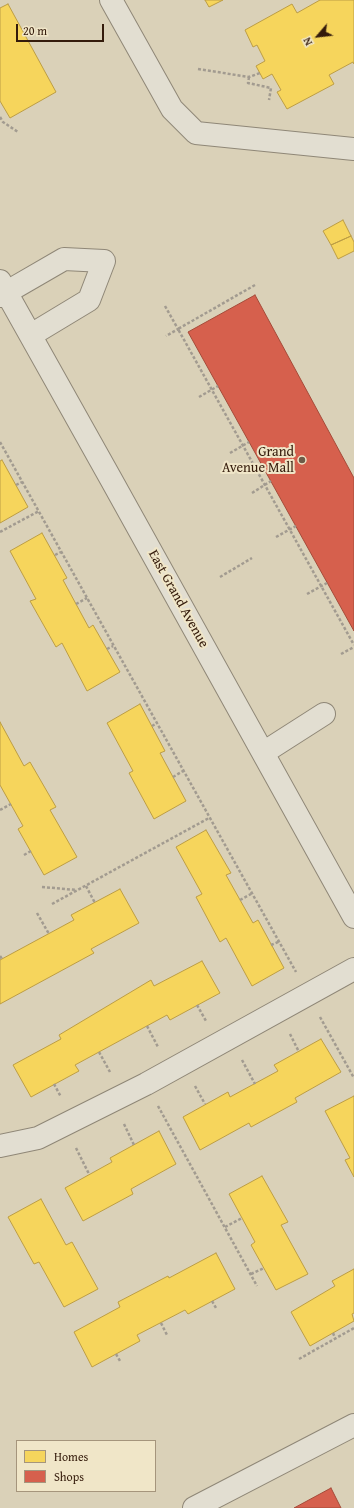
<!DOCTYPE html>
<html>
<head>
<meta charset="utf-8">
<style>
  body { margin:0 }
  #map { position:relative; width:354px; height:1508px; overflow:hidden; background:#dad1b8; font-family:"Gentium Book Plus",serif }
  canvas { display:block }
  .legend { position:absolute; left:16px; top:1440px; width:140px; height:52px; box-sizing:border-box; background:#f0e6c8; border:1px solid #a5957c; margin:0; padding:5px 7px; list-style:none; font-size:12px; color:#341b0b }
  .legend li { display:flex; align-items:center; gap:8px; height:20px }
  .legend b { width:20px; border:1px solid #a5957c }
  .north { position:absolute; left:298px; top:16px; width:40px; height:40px; -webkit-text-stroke:3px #f0e6c8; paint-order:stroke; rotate:242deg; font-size:11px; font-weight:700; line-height:16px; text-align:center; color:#341b0b }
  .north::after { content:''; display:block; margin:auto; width:14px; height:18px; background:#341b0b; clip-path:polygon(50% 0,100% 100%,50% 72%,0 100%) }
  .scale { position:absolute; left:16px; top:24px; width:88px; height:18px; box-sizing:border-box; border:2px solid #341b0b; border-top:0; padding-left:5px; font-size:12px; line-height:14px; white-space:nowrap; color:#341b0b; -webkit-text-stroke:3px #f0e6c8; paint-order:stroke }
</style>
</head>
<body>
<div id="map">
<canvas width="354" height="1508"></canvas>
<ul class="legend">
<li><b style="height:11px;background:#f6d55c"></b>Homes</li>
<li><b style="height:11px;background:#d6604d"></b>Shops</li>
</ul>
<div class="north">N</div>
<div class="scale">20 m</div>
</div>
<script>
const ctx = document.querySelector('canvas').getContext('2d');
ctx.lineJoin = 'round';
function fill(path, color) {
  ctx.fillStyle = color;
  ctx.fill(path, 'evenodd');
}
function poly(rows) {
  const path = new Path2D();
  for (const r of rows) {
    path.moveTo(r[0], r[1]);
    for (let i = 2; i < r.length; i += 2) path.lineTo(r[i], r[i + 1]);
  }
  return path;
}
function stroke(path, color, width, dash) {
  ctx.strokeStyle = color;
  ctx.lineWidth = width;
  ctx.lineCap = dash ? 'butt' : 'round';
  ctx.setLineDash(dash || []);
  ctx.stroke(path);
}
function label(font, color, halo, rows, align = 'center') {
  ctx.font = font + ' "Gentium Book Plus",serif';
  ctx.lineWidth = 4;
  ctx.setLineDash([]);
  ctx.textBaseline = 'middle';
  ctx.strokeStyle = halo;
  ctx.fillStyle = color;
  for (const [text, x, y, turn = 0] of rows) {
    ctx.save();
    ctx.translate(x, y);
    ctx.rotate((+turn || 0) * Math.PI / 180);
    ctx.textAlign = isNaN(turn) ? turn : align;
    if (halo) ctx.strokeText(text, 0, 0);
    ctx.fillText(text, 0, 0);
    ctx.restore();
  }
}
const homes = poly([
  [205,0,223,0,209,7,205,0],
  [320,0,354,0,354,64,353,62,329,75,334,84,287,109,277,92,281,90,272,74,263,79,256,66,265,61,257,45,253,47,245,30,292,4,297,13,320,0],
  [8,4,56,92,10,118,0,101,0,8,8,4],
  [343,220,351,236,331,245,323,231,343,220],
  [351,236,354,242,354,251,338,259,331,245,351,236],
  [2,460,28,507,0,523,0,461,2,460],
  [42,533,67,578,63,580,89,628,93,625,120,672,87,691,62,643,56,647,30,601,36,599,10,551,42,533],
  [140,704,165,751,160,753,186,801,154,819,129,773,133,771,107,723,140,704],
  [0,722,24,766,30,762,56,807,50,810,77,857,44,875,18,829,23,826,0,785,0,722],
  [206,830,231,873,226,875,253,923,258,920,284,968,252,986,226,938,220,942,196,897,202,894,176,847,206,830],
  [120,889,139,923,91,949,94,953,0,1004,0,960,74,920,71,915,120,889],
  [202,961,220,993,170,1020,167,1015,75,1065,79,1071,31,1097,13,1065,61,1039,59,1035,151,980,154,986,202,961],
  [321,1039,341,1072,295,1098,297,1102,251,1127,249,1123,200,1150,183,1117,228,1092,230,1097,278,1071,274,1065,321,1039],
  [354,1096,354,1177,345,1160,350,1158,325,1111,354,1096],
  [159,1131,176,1164,131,1189,133,1194,83,1221,65,1188,112,1162,110,1158,159,1131],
  [262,1176,288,1222,281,1225,308,1274,276,1290,251,1245,255,1242,229,1194,262,1176],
  [41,1199,66,1245,72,1242,98,1289,64,1307,39,1262,34,1264,8,1217,41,1199],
  [216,1253,235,1289,188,1314,185,1310,137,1335,140,1341,92,1367,74,1332,120,1307,118,1302,168,1276,169,1278,216,1253],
  [354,1269,354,1313,352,1314,354,1321,310,1346,291,1312,335,1286,332,1281,354,1269]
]);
fill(homes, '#f6d55c');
stroke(homes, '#bc9d44', 1);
const shops = poly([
  [255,295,354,478,354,631,188,332,255,295],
  [331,1488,341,1508,294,1508,331,1488]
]);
fill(shops, '#d6604d');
stroke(shops, '#a54b39', 1);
const minor = poly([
  [111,0,172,109,196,133,354,149],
  [0,281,112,481,354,917],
  [0,296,64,259,104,261,89,300,31,335],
  [263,753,324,714],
  [0,1146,38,1138,146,1084,354,969],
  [194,1508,354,1425]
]);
stroke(minor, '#8f8777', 24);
stroke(poly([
  [198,69,249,77,260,73],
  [249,77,248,83,271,88,269,100],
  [0,117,3,122,18,132],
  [255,285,178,329,354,645],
  [165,306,178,329,166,336],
  [199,397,218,386],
  [0,442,296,972],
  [230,453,249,442],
  [16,485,22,482],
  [252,493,271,481],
  [0,532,39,511],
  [276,537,296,526],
  [55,555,61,552],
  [220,577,252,558],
  [307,594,327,583],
  [76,604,87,598],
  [107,649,113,646],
  [341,654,354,647],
  [152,726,157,723],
  [173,777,183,771],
  [0,810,11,804],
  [24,855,31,851],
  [86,886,95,903],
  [42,887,77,890],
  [240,900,251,894],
  [52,904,209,818],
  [37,913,49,934],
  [271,945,278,942],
  [0,956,2,959],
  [197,1005,206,1021],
  [320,1017,354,1078],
  [147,1026,158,1047],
  [290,1034,299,1052],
  [99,1052,110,1072],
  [242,1060,255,1084],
  [54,1084,61,1097],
  [195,1086,205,1104],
  [158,1106,257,1286],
  [124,1124,134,1145],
  [76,1148,89,1174],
  [225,1227,242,1218],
  [251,1274,264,1268],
  [212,1301,216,1308],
  [161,1323,167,1335],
  [333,1333,335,1338],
  [116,1354,120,1361],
  [299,1359,354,1328]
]), '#a29b90', 2.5, [3, 2]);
stroke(minor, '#e2ded1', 22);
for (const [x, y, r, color] of [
  [302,460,4,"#6e5b48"]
]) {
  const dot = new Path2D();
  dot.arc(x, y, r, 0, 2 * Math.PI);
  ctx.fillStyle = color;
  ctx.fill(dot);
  stroke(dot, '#f0e6c8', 1.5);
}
label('14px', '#341b0b', '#f0e6c8', [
  ["Grand",294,452],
  ["Avenue Mall",294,468]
], 'right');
label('14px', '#341b0b', '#f0e6c8', [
  ["East Grand Avenue",178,599,61]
]);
</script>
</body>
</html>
